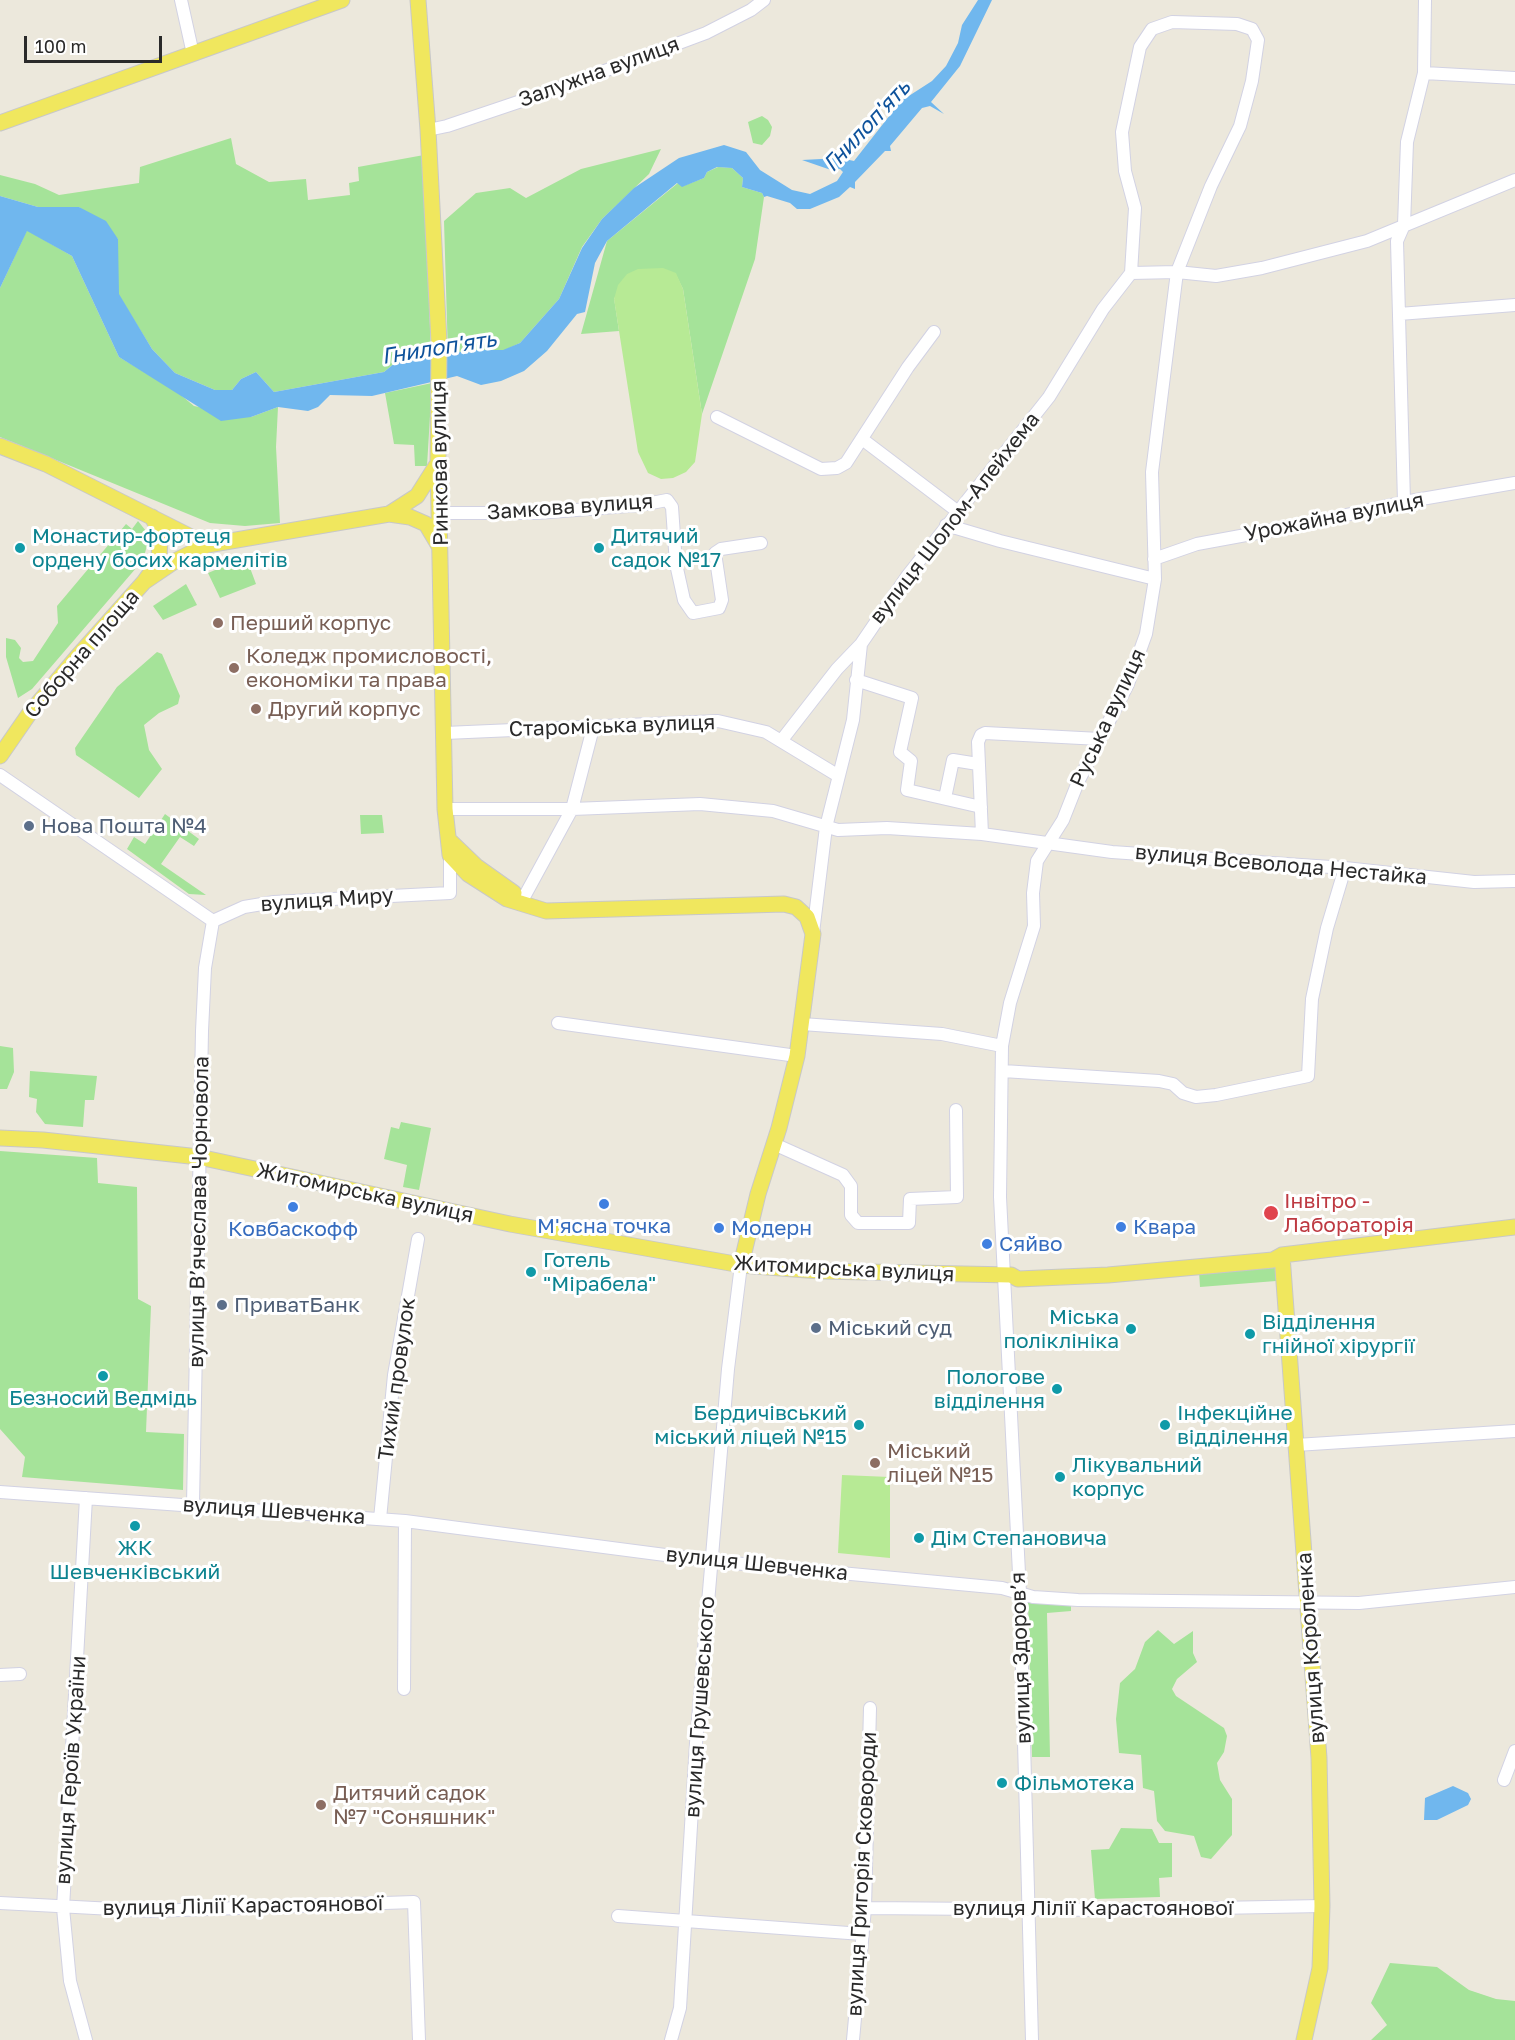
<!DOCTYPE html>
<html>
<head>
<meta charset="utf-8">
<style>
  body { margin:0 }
  #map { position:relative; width:1515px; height:2040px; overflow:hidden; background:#ece8dc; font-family:"Golos Text",sans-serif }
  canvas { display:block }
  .scale { position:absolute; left:24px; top:36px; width:138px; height:27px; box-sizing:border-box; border:3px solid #2a2a2a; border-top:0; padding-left:8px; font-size:18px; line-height:21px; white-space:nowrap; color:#2a2a2a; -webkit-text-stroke:4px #fff; paint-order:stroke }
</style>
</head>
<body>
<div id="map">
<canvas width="1515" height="2040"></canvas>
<div class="scale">100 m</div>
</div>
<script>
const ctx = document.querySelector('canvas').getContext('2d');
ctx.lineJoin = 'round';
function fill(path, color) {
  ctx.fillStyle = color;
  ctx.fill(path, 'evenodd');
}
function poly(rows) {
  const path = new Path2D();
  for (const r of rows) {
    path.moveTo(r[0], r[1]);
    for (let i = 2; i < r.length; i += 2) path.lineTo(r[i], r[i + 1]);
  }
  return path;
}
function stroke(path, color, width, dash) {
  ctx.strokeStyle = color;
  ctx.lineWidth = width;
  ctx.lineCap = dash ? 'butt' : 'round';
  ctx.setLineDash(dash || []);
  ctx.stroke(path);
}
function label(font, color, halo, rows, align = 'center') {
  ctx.font = font + ' "Golos Text",sans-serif';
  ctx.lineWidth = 6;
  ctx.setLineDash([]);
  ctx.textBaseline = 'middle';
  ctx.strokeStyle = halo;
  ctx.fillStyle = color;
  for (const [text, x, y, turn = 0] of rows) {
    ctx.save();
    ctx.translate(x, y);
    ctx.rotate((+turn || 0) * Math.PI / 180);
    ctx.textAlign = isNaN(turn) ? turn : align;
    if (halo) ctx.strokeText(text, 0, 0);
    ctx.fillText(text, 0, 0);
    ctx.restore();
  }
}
fill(poly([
  [762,116,768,120,772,127,770,136,762,145,753,143,748,122],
  [231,138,236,164,269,182,306,179,308,200,350,195,349,183,359,181,358,167,424,155,431,357,407,353,384,372,274,392,256,372,241,379,232,390,215,390,175,373,152,349,118,294,118,239,79,207,38,207,0,196,0,175,35,184,59,195,139,183,140,167],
  [661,149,649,174,602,219,582,247,559,299,520,343,503,351,471,350,448,355,444,221,476,193,510,188,526,198,581,169],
  [718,167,732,168,743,178,742,187,762,193,764,197,755,259,702,414,683,289,675,273,614,298,619,331,581,334,607,241,678,183,683,186,704,178,707,172],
  [27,230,72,256,119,357,176,391,194,406,251,417,278,407,276,447,280,523,245,526,210,523,0,437,0,288],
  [432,383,427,466,415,466,414,445,394,444,385,393],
  [138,521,146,531,148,542,143,560,32,689,18,698,6,657,6,638,15,640,21,648,19,658,23,662,33,661,58,623,57,606,126,524,132,529],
  [246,557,256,584,220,598,208,573],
  [186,584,197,605,163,620,153,606],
  [157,652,162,654,180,696,178,704,159,713,144,725,149,750,162,769,139,798,76,755,75,748,117,687],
  [165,814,199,839,194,846,180,837,161,864,206,895,189,894,127,849,134,837,145,844],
  [360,815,382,815,384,833,361,834],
  [0,1046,13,1048,14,1072,7,1089,0,1089],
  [30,1071,97,1076,94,1100,85,1100,83,1127,45,1124,36,1112,37,1099,29,1097],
  [401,1122,431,1128,419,1190,403,1187,407,1165,384,1159,391,1127,399,1129],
  [0,1151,97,1158,98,1183,137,1187,138,1299,151,1306,146,1432,184,1434,183,1490,22,1477,25,1457,0,1429],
  [1275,1264,1276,1281,1200,1287,1199,1271],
  [1028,1601,1071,1604,1071,1611,1047,1613,1050,1757,1032,1757],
  [1158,1630,1174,1644,1193,1631,1193,1653,1197,1662,1177,1679,1172,1689,1176,1696,1224,1728,1227,1736,1224,1752,1217,1763,1220,1780,1232,1799,1232,1835,1211,1859,1201,1857,1194,1836,1165,1831,1157,1821,1154,1791,1143,1788,1141,1755,1119,1753,1116,1719,1120,1683,1135,1669,1145,1642],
  [1121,1828,1152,1829,1159,1843,1172,1843,1172,1877,1159,1878,1160,1897,1095,1899,1091,1850,1109,1849],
  [1390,1963,1437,1967,1469,1990,1496,1999,1515,2001,1515,2040,1371,2040,1387,2025,1371,2003]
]), '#a5e399');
fill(poly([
  [663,268,676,273,683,289,702,414,695,462,686,472,673,478,661,479,648,473,638,452,614,299,618,285,627,274,638,269],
  [842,1475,890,1477,890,1558,838,1553]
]), '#b7ea95');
fill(poly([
  [978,0,992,0,960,66,931,102,944,114,930,106,922,108,890,146,891,151,885,151,855,182,855,189,850,187,839,197,810,209,797,209,790,203,767,196,764,197,762,193,742,187,743,178,732,168,717,167,707,172,704,178,682,187,677,183,607,241,595,263,585,312,577,314,547,351,524,371,501,381,481,385,457,376,372,396,330,395,318,407,308,411,278,407,251,417,221,421,119,357,72,256,27,231,0,288,0,196,38,207,79,207,106,221,118,239,119,294,152,349,175,373,215,390,232,390,241,379,256,372,274,392,384,372,407,353,431,357,471,350,503,350,520,343,559,299,582,248,602,219,634,188,679,158,724,145,746,152,760,170,792,190,810,194,837,181,843,172,840,169,831,170,802,160,840,158,854,161,901,101,932,81,946,66,958,43,962,25],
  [1453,1786,1468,1793,1471,1799,1468,1805,1437,1820,1424,1820,1425,1798]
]), '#70b7ee');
const minor = poly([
  [181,0,193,54],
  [1424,73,1515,78],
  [428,130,447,126,548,92,706,33,751,10,764,0],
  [1131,273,1177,272,1216,276,1262,268,1367,241,1515,180],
  [1399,314,1515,305],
  [717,417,821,469,837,468,846,463,908,367,934,332],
  [862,439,957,511],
  [1404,502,1397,241,1404,225,1407,142,1424,73,1425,0],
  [440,513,537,513,641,505,667,500,672,507,676,564,684,600,693,613,719,608,722,600,715,553,721,549,761,543],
  [946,525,1000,541,1155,579],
  [1154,559,1197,544,1306,524,1404,502,1515,483],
  [856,680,912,698,900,752,911,761,907,790,981,807],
  [445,733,718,721,766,732,837,775],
  [781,741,837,669,860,645],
  [0,775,213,921],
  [945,798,953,760,978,764],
  [445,809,572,809,700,804,773,811,838,830,887,828,982,834,1112,852,1345,868,1474,882,1515,881],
  [982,834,978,742,981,735,985,733,1100,739],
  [523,899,572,809,593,728],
  [213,921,244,907,274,902,450,893,450,855],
  [813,933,826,827,853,720,861,644,908,575,1049,397,1103,309,1131,273,1135,208,1125,171,1122,132,1140,47,1152,29,1172,22,1237,24,1252,29,1258,40,1252,81,1240,126,1211,186,1177,272,1152,472,1155,579,1146,634,1128,684,1078,782,1063,820,1037,861,1033,893,1034,926,1010,1003,1002,1046,1000,1197,1020,1593,1032,2040],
  [558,1023,797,1056],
  [802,1024,942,1034,1002,1046],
  [1003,1071,1159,1081,1173,1084,1183,1093,1196,1097,1216,1095,1308,1076,1312,999,1327,928,1345,868],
  [774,1144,843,1175,851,1186,851,1215,858,1223,909,1223,910,1199,957,1197,956,1110],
  [1296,1445,1515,1431],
  [0,1492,405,1521,711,1561,1002,1588,1033,1597,1078,1600,1359,1603,1515,1587],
  [193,1504,202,1031,205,968,213,921],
  [380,1519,394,1375,418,1239],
  [0,1675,20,1674],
  [404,1689,405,1521],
  [1504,1780,1515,1751],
  [0,1903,151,1911,414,1902,419,2040],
  [865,1908,1110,1910,1322,1906],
  [618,1916,862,1934],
  [86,2040,70,1981,63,1908,86,1498],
  [671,2040,680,2008,696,1743,728,1369,741,1265],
  [853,2040,865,1908,870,1708]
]);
const major = poly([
  [418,0,428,130,439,342,438,462,445,809,450,855,468,874,507,899,546,911,784,904,796,907,807,917,813,934,797,1056,779,1128,758,1194,741,1265],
  [0,123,342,0],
  [0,446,46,464,207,545],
  [389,514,410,517,426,524,439,546],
  [144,582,175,561,207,545,389,514,417,496,436,466],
  [0,756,29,714,77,657,144,582,159,561,160,532,152,517],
  [451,842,476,866,514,893],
  [0,1138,43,1140,199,1157,510,1224,741,1265,820,1271,1011,1275,1018,1279,1108,1275,1273,1260,1282,1255,1515,1227],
  [1282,1255,1319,1758,1322,1906,1320,1968,1304,2040]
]);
stroke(minor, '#d2d2e3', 14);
stroke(major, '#c8c8c8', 17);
stroke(minor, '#fff', 12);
stroke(major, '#f0e75e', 15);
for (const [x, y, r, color] of [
  [20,548,6,"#0f9aa8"],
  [599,548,6,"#0f9aa8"],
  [218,623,6,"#8d6e63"],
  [234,668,6,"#8d6e63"],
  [256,709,6,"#8d6e63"],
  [29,826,6,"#5c6f8a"],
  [604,1204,6,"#3f7fe0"],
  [293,1207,6,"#3f7fe0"],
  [1271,1213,8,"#e0444e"],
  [1121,1227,6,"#3f7fe0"],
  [719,1228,6,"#3f7fe0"],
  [987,1244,6,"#3f7fe0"],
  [531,1272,6,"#0f9aa8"],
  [222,1305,6,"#5c6f8a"],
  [816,1328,6,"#5c6f8a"],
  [1131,1329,6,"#0f9aa8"],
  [1250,1334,6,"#0f9aa8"],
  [103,1376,6,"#0f9aa8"],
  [1057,1389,6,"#0f9aa8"],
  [859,1425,6,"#0f9aa8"],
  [1165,1425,6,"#0f9aa8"],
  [875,1463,6,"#8d6e63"],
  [1060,1477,6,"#0f9aa8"],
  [135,1526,6,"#0f9aa8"],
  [919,1538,6,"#0f9aa8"],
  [1002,1783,6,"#0f9aa8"],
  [321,1805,6,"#8d6e63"]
]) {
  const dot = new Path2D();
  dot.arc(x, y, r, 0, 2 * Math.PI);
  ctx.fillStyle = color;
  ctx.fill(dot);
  stroke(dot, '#fff', 2);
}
label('21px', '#2a2a2a', '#fff', [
  ["Залужна вулиця",599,72,-20],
  ["Ринкова вулиця",440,463,-91],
  ["Замкова вулиця",570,507,-4],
  ["Урожайна вулиця",1334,517,-11],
  ["вулиця Шолом-Алейхема",955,518,-52],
  ["Соборна площа",82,654,-49],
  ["Руська вулиця",1108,718,-65],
  ["Староміська вулиця",612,726,-2],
  ["вулиця Всеволода Нестайка",1281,865,5],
  ["вулиця Миру",327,900,-4],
  ["Житомирська вулиця",365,1193,12],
  ["вулиця Вʼячеслава Чорновола",199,1212,-89],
  ["Житомирська вулиця",844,1269,3],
  ["Тихий провулок",397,1379,-82],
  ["вулиця Шевченка",274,1511,4],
  ["вулиця Шевченка",757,1564,6],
  ["вулиця Короленка",1311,1648,-94],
  ["вулиця Здоровʼя",1021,1658,-92],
  ["вулиця Грушевського",700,1707,-86],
  ["вулиця Героїв України",71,1770,-86],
  ["вулиця Григорія Сковороди",862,1874,-87],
  ["вулиця Лілії Карастоянової",243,1906,-1],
  ["вулиця Лілії Карастоянової",1093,1908]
]);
label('21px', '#0d838f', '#fff', [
  ["Монастир-фортеця",32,536],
  ["ордену босих кармелітів",32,560],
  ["Дитячий",611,536],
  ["садок №17",611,560],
  ["Готель",543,1260],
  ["\"Мірабела\"",543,1284],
  ["Міська",1119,1317,"right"],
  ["поліклініка",1119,1341,"right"],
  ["Відділення",1262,1322],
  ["гнійної хірургії",1262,1346],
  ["Пологове",1045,1377,"right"],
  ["відділення",1045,1401,"right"],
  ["Безносий Ведмідь",103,1398,"center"],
  ["Бердичівський",847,1413,"right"],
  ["міський ліцей №15",847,1437,"right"],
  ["Інфекційне",1177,1413],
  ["відділення",1177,1437],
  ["Лікувальний",1072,1465],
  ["корпус",1072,1489],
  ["Дім Степановича",931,1538],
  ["ЖК",135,1548,"center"],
  ["Шевченківський",135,1572,"center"],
  ["Фільмотека",1014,1783]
], 'left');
label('21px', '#785e54', '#fff', [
  ["Перший корпус",230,623],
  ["Коледж промисловості,",246,656],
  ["економіки та права",246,680],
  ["Другий корпус",268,709],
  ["Міський",887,1451],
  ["ліцей №15",887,1475],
  ["Дитячий садок",333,1793],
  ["№7 \"Соняшник\"",333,1817]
], 'left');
label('21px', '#4e5e75', '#fff', [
  ["Нова Пошта №4",41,826],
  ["ПриватБанк",234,1305],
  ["Міський суд",828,1328]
], 'left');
label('21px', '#be3a42', '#fff', [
  ["Інвітро -",1284,1201],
  ["Лабораторія",1284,1225]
], 'left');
label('21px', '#366cbe', '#fff', [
  ["М'ясна точка",604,1226,"center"],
  ["Квара",1133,1227],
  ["Модерн",731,1228],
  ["Ковбаскофф",293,1229,"center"],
  ["Сяйво",999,1244]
], 'left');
label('italic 22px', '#0e529b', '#fff', [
  ["Гнилоп'ять",867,126,-47],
  ["Гнилоп'ять",439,348,-9]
]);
</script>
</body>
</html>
